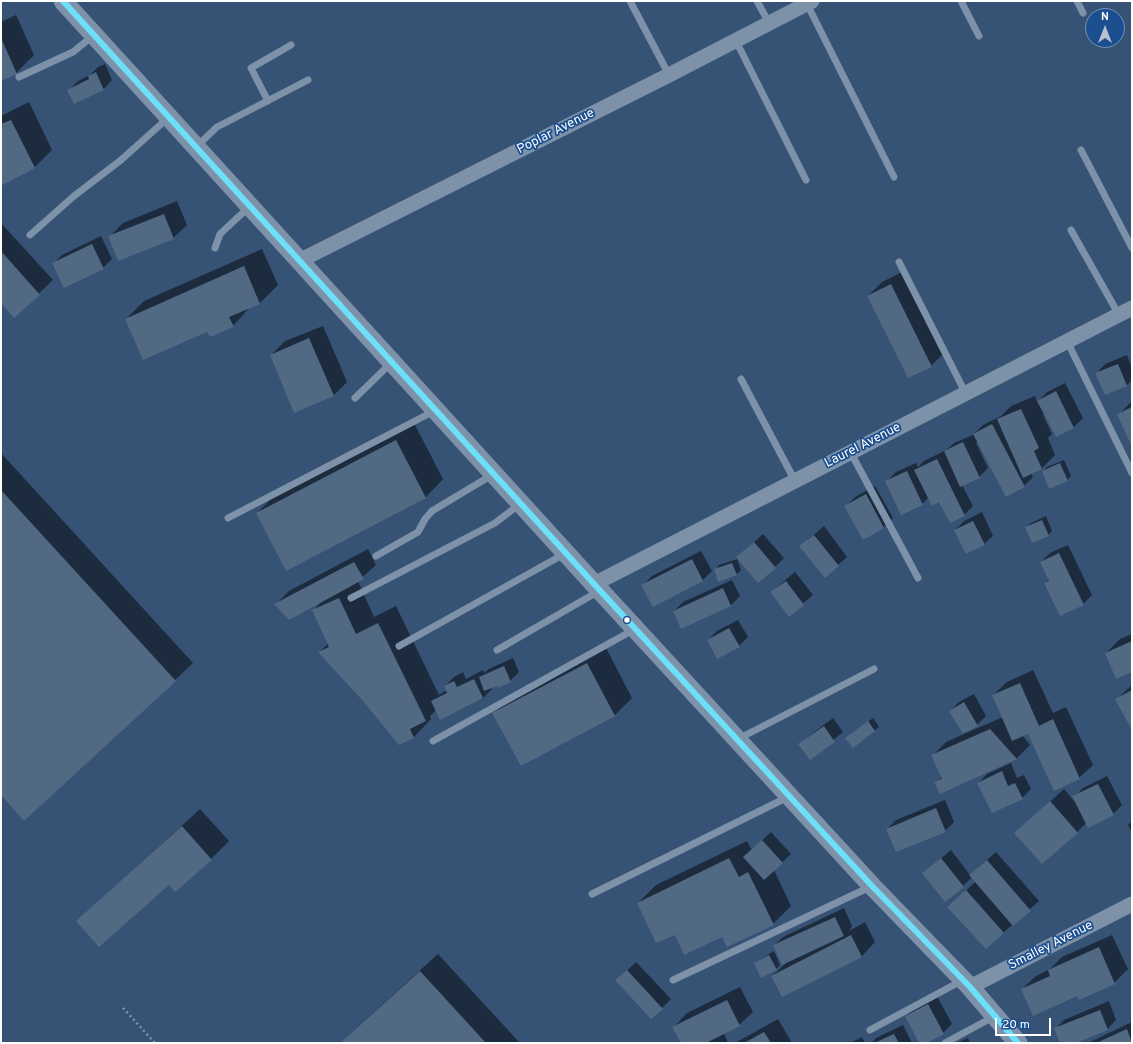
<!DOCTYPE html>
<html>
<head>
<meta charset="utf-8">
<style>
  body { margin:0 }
  #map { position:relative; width:1133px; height:1044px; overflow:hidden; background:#365274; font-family:Overpass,sans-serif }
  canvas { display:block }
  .frame { position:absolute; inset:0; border:2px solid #fff; pointer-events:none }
  .north { position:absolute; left:1085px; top:8px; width:40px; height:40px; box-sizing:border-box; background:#1b4f8f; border:1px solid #7695bc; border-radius:50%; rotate:0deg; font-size:11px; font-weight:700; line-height:16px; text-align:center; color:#fff }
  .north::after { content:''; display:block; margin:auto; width:14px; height:18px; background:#b9c2ce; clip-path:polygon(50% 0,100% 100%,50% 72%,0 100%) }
  .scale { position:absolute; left:995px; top:1018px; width:56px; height:18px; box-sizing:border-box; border:2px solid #fff; border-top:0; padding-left:5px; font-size:12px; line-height:14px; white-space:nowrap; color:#fff; -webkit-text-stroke:3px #1b4f8f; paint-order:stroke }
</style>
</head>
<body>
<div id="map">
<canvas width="1133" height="1044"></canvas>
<div class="frame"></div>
<div class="north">N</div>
<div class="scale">20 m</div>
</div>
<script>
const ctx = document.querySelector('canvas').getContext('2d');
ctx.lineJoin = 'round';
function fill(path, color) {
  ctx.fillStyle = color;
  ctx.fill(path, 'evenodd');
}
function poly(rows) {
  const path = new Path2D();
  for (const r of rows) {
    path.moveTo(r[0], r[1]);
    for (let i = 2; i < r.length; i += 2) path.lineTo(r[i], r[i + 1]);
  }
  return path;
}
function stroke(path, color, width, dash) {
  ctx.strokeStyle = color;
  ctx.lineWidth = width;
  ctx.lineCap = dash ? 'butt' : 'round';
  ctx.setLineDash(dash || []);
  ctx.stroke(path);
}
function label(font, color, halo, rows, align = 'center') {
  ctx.font = font + ' Overpass,sans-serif';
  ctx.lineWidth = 3.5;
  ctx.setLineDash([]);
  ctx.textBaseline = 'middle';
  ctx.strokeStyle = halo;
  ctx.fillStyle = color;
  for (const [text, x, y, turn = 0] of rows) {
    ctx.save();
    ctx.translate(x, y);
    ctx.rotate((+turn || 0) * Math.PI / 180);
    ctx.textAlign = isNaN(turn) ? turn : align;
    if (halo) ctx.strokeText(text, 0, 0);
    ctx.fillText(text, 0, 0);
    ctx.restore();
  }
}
fill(poly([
  [16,15,34,55,16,73,1,80,1,22],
  [105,64,112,80,104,89,69,90,78,81,90,75,98,67],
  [29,102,52,150,34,168,1,185,1,116],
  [177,201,187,225,173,238,109,237,123,223],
  [1,223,53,280,14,317,1,302],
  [101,236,112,259,103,268,53,264,62,255],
  [262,249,278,285,260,303,250,307,233,326,208,330,126,319,144,301],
  [904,271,945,352,931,366,868,296,882,282],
  [323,326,347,382,333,396,271,355,285,341],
  [1127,355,1132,368,1132,380,1127,385,1097,373,1105,364],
  [1065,383,1083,418,1074,427,1056,436,1044,414,1043,415,1052,434,1048,438,1055,455,1042,468,1031,473,1033,477,1024,486,978,442,976,443,988,468,979,477,962,485,973,506,964,515,940,501,929,497,922,504,887,481,896,472,916,463,918,467,924,461,946,450,954,443,973,435,983,425,1001,416,1011,406,1035,396,1037,402,1047,392],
  [1132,401,1132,445,1118,415],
  [414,423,443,479,426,497,287,569,257,513,275,495],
  [1,453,193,663,175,680,1,794],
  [1064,460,1071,476,1067,480,1043,471,1047,467],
  [875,486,893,518,884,527,863,538,846,506,855,497],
  [982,512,993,536,984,544,955,530,964,521],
  [1046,516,1052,531,1048,535,1026,527,1031,523],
  [824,526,847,557,825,576,801,546],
  [763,534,784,558,775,567,746,549],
  [1068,545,1092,595,1083,604,1045,584,1049,579,1041,562,1050,553],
  [368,549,376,565,358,581,374,617,396,606,439,695,447,690,445,686,454,677,463,672,466,679,483,670,484,673,489,669,513,658,519,672,510,681,491,687,492,689,483,698,440,719,436,710,430,716,431,719,414,737,364,701,319,652,329,643,314,610,322,601,276,604,289,591],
  [701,551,712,571,703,580,654,605,643,585,652,576],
  [737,559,741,570,737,574,715,570,719,565],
  [795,572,813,595,789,615,771,592],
  [732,580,740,596,731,605,681,627,674,611,683,602],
  [738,620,748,637,739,646,708,640,717,631],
  [1132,634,1132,671,1106,653,1120,639],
  [605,646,632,698,614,716,494,713,512,695],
  [1033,670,1053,713,1066,707,1093,765,1079,778,1029,732,1022,735,1030,745,1017,758,940,793,936,783,942,777,933,755,946,742,964,734,950,711,959,702,974,694,986,716,977,725,965,732,966,733,1003,717,993,695,1007,682],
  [1132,685,1132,728,1117,699],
  [833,718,843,732,810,759,800,744,809,736],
  [873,718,879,727,853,747,851,734],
  [1011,763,1017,778,1024,775,1031,789,1022,798,978,783,987,774],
  [1107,776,1122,805,1113,814,1087,822,1077,832,1016,833,1064,789,1075,802,1074,797,1083,788],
  [945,800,954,822,945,831,887,829,896,820],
  [200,809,229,841,211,859,175,891,169,884,78,921],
  [1132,821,1132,833,1128,825],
  [771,832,791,854,774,870,791,906,773,924,722,936,675,933,638,903,656,885,747,841,752,850],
  [951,850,970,875,996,852,1039,901,986,948,958,898,976,881,972,877,963,886,924,873],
  [844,908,852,926,849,931,865,922,875,942,862,956,783,996,772,976,787,962,774,945,783,937],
  [1112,935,1128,969,1114,983,1022,989,1036,976,1050,969,1062,957],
  [774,951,780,965,776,969,755,963],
  [438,954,520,1043,340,1043],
  [636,962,671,999,662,1008,617,980],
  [740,987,753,1012,739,1025,724,1033,728,1043,682,1043,674,1027,687,1013],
  [937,996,952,1024,943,1033,925,1043,920,1043,906,1016,915,1007],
  [1109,1001,1116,1020,1107,1029,1074,1043,1061,1043,1055,1029,1064,1020],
  [778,1019,792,1043,735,1043],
  [1132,1022,1132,1043,1088,1043],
  [903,1025,912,1043,871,1043,876,1038],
  [862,1037,865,1043,852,1043,852,1042],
  [968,1038,970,1043,957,1043]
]), '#0007');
fill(poly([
  [1,38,17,74,1,81],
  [96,72,104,90,74,104,67,90,89,79,88,76],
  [11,120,35,168,1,186,1,124],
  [164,214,174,239,118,261,108,236],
  [92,244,104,269,64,288,52,263],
  [1,251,40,295,14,318,1,303],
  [244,266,260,304,229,317,234,327,210,337,207,332,143,360,125,319],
  [891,284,932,367,908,378,867,296],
  [309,338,334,396,294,413,270,355],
  [1118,364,1127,386,1105,395,1095,373],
  [1056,391,1074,428,1056,437,1037,401],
  [1132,407,1132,447,1117,414],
  [1021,409,1039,448,1034,451,1042,469,1023,478,997,419],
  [992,424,1025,487,1006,497,973,434],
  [396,440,426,498,286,571,256,513],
  [963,442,980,478,960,487,944,451],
  [937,459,965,516,950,523,939,502,932,506,914,470],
  [1060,463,1068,481,1049,489,1042,471],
  [907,471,923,505,901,515,885,481],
  [1,490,176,681,24,821,1,795],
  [866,494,884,528,863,540,844,506],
  [1042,520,1049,536,1032,543,1025,527],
  [973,521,985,545,966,554,954,530],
  [814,535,839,566,825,578,799,546],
  [754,542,776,568,758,583,736,557],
  [1059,553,1084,605,1060,616,1044,583,1049,581,1040,562],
  [692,559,703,581,653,607,641,585],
  [354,562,364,579,289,620,274,604],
  [732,563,737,575,718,582,714,569],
  [786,581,804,605,789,617,770,592],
  [723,588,731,606,681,629,673,611],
  [339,598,356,634,378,623,426,721,410,729,414,738,399,745,363,701,318,652,329,647,312,610],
  [729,628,740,647,717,659,707,640],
  [1132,641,1132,672,1116,679,1105,653],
  [587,663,615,716,521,766,492,713],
  [504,666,511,682,498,688,497,686,484,691,479,677],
  [474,679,483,698,440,720,431,701,447,693,444,686,454,681,457,687],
  [1020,683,1039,726,1053,719,1080,779,1054,791,1028,734,1012,741,992,695],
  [1132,690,1132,730,1115,699],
  [964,702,978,726,963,734,949,711],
  [868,721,875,731,853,748,845,738],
  [824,726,835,742,810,760,798,744],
  [990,729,1017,759,940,794,934,782,942,779,931,755],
  [1002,771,1008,786,1015,783,1023,799,992,813,977,783],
  [1098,784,1114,815,1088,828,1072,796],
  [1050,801,1078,833,1042,864,1014,833],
  [936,808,946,832,896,852,886,829],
  [182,826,212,860,175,892,169,885,99,947,76,921],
  [762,840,783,863,764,880,743,857],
  [729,858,739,877,748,872,774,925,727,947,722,937,684,955,675,935,656,943,637,903],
  [941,858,964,887,945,902,922,873],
  [987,860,1031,911,1013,926,969,875],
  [966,890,1004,933,986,949,947,907],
  [835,917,844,936,782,965,773,945],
  [851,935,862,957,782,997,771,976],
  [1099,947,1115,984,1079,1000,1077,996,1033,1016,1021,989,1050,976,1048,970],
  [769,955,777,970,761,978,754,963],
  [627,970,663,1009,651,1019,615,980],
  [420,971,486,1043,340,1043],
  [727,1000,740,1026,708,1042,709,1043,681,1043,672,1027],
  [928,1004,944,1034,927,1043,919,1043,905,1016],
  [1100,1010,1108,1030,1076,1043,1060,1043,1054,1028],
  [1127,1029,1132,1043,1096,1043],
  [764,1032,771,1043,744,1043],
  [894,1034,899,1043,874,1043]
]), '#526984');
stroke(poly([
  [123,1008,155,1043]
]), '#7d92a8', 2.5, [2, 3]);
stroke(poly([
  [630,1,669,75],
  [757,1,769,23],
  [961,1,979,36],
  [1077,1,1083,13],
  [807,4,894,177],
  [736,41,806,180],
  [19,77,73,52,94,35],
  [268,101,251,68,291,45],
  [196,147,217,127,308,80],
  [1081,150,1132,248],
  [1071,230,1119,315],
  [30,235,74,196,121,160,169,117],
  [215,248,220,234,250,206],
  [899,262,966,394],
  [1067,341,1132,473],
  [741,379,795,481],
  [355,398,392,362],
  [851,453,918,578],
  [228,518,436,410],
  [376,556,418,532,425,519,432,511,492,475],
  [351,598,495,523,520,504],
  [399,646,566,553],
  [497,650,599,591],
  [738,739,874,669],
  [433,741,635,629],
  [592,894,788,797],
  [673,980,870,887],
  [870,1030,963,980],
  [945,1043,995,1016]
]), '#7d92a8', 7);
stroke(poly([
  [299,261,669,75,812,1],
  [594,584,1132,308],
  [970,987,1132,904]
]), '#7d92a8', 15);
stroke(poly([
  [63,1,594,584,872,886,970,987,1018,1043]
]), '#7d92a8', 19);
stroke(poly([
  [63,1,594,584,872,886,970,987,1018,1043]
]), '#6ddff8', 6);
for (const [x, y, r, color] of [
  [627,620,3.5,"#fff"]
]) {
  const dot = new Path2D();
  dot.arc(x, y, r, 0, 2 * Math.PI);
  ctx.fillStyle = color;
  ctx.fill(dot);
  stroke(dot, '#1b4f8f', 1.5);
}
label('13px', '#fff', '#1b4f8f', [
  ["Poplar Avenue",556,132,-27],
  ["Laurel Avenue",863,446,-27],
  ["Smalley Avenue",1051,946,-27]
]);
</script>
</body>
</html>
